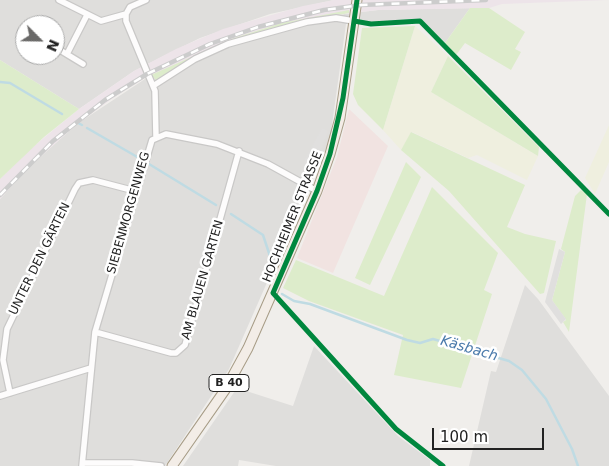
<!DOCTYPE html>
<html>
<head>
<meta charset="utf-8">
<style>
  body { margin:0 }
  #map { position:relative; width:609px; height:466px; overflow:hidden; background:#f0eeeb; font-family:"DejaVu Sans",sans-serif }
  canvas { display:block }
  .north { position:absolute; left:15px; top:15px; width:50px; height:50px; box-sizing:border-box; background:#fff; border:1px solid #a7a7a7; border-radius:50%; rotate:113deg; font-size:14px; font-weight:700; line-height:20px; text-align:center; color:#222 }
  .north::after { content:''; display:block; margin:auto; width:18px; height:22px; background:#6a6968; clip-path:polygon(50% 0,100% 100%,50% 72%,0 100%) }
  .scale { position:absolute; left:432px; top:428px; width:112px; height:22px; box-sizing:border-box; border:2px solid #222; border-top:0; padding-left:6px; font-size:15px; line-height:18px; white-space:nowrap; color:#222; -webkit-text-stroke:4px #fff; paint-order:stroke }
</style>
</head>
<body>
<div id="map">
<canvas width="609" height="466"></canvas>
<div class="north">N</div>
<div class="scale">100 m</div>
</div>
<script>
const ctx = document.querySelector('canvas').getContext('2d');
ctx.lineJoin = 'round';
function fill(path, color) {
  ctx.fillStyle = color;
  ctx.fill(path, 'evenodd');
}
function poly(rows) {
  const path = new Path2D();
  for (const r of rows) {
    path.moveTo(r[0], r[1]);
    for (let i = 2; i < r.length; i += 2) path.lineTo(r[i], r[i + 1]);
  }
  return path;
}
function stroke(path, color, width, dash) {
  ctx.strokeStyle = color;
  ctx.lineWidth = width;
  ctx.lineCap = dash ? 'butt' : 'round';
  ctx.setLineDash(dash || []);
  ctx.stroke(path);
}
function label(font, color, halo, rows, align = 'center') {
  ctx.font = font + ' "DejaVu Sans",sans-serif';
  ctx.lineWidth = 5;
  ctx.setLineDash([]);
  ctx.textBaseline = 'middle';
  ctx.strokeStyle = halo;
  ctx.fillStyle = color;
  for (const [text, x, y, turn = 0] of rows) {
    ctx.save();
    ctx.translate(x, y);
    ctx.rotate((+turn || 0) * Math.PI / 180);
    ctx.textAlign = isNaN(turn) ? turn : align;
    if (halo) ctx.strokeText(text, 0, 0);
    ctx.fillText(text, 0, 0);
    ctx.restore();
  }
}
fill(poly([
  [0,0,334,0,270,14,200,38,134,71,79,109,0,60],
  [25,25,55,25,55,55,25,55],
  [470,8,445,43,420,20,346,24,330,139,229,369,165,466,0,466,0,199,29,167,77,124,151,75,235,39,284,25,328,16,378,10],
  [525,285,538,299,609,396,609,466,469,466,491,371,496,372],
  [314,346,398,436,430,460,430,466,276,466,239,460,238,466,183,466,237,388,293,406]
]), '#dfdedc');
fill(poly([
  [349,109,388,146,333,273,297,258,337,157]
]), '#f1e3e1');
fill(poly([
  [334,0,609,0,502,4,489,8,378,10,328,16,284,25,235,39,211,48,154,80,150,75,113,98,77,124,29,167,0,199,0,179,28,151,79,109,134,71,176,49,223,29,303,6]
]), '#ede4e9');
fill(poly([
  [415,26,448,56,431,92,538,156,527,180,477,155,468,158,412,132,401,150,383,130],
  [609,125,609,162,595,194,585,178]
]), '#efefdf');
fill(poly([
  [470,8,489,8,525,32,515,49,521,52,511,70,465,43,456,55,445,43],
  [349,10,349,13,284,25,235,39,195,57,157,81,151,75,234,38,282,23],
  [415,26,383,130,358,105,353,94,362,28],
  [448,56,539,147,538,156,431,92],
  [0,60,79,109,44,137,0,179],
  [411,132,525,185,507,227,525,234,556,241,544,293,540,294,449,191,401,150],
  [406,162,421,177,370,285,355,278],
  [432,187,498,253,484,290,492,294,461,388,394,375,403,335,309,301,283,288,296,260,384,296],
  [581,190,587,194,569,332,563,322,566,320,552,300,565,252,561,249,575,196]
]), '#ddeccb');
fill(poly([
  [322,128,328,131,313,175,304,168,305,159],
  [559,249,565,252,552,300,566,319,561,324,545,302]
]), '#e0dfde');
stroke(poly([
  [0,82,10,83,62,114],
  [78,123,82,125],
  [87,128,139,158],
  [149,164,216,205],
  [231,214,263,235,274,268],
  [282,294,294,301,310,304,407,340,420,343,433,339,509,361,522,370,546,399,572,449,578,466]
]), '#bfdbe3', 2.5);
const street = poly([
  [59,0,101,21,126,14,130,7,146,0],
  [126,14,126,21,155,91,156,137],
  [55,47,83,64],
  [67,54,87,15],
  [153,86,195,59,228,44,307,22,336,18,354,21],
  [95,332,171,353,176,353,185,345,239,151],
  [10,393,3,360,7,329,75,189,79,183,93,180,135,191],
  [0,396,91,368],
  [83,463,132,463,161,466],
  [82,466,95,332,152,140,166,134,217,144,268,164,317,191]
]);
const primary = poly([
  [172,466,225,390,248,348,317,191,330,154,340,118,357,0]
]);
stroke(street, '#c9c8c7', 8);
stroke(primary, '#a79c86', 11);
stroke(street, '#fdfcfc', 5.5);
stroke(primary, '#f3ede7', 9);
const rail = poly([
  [0,195,53,141,105,100,147,74,210,44,258,27,324,10,361,5,486,0]
]);
stroke(rail, '#ccc', 4.5);
stroke(rail, '#fff', 2.5, [8]);
stroke(poly([
  [357,0,343,98,330,154,317,191,273,293,396,429,443,466],
  [354,21,371,24,420,21,609,214]
]), '#00873e', 5);
for (const [x, y, w] of [
  [229,383,40]
]) {
  const box = new Path2D();
  box.roundRect(x - w / 2, y - 8.5, w, 17, 4);
  ctx.fillStyle = '#fff';
  ctx.fill(box);
  stroke(box, '#222', 1);
}
label('bold 11px', '#222', null, [
  ["B 40",229,383]
]);
label('12px', '#222', '#fff', [
  ["SIEBENMORGENWEG",129,213,-74],
  ["HOCHHEIMER STRASSE",293,217,-68],
  ["UNTER DEN GÄRTEN",40,259,-64],
  ["AM BLAUEN GARTEN",203,280,-74]
]);
label('italic 14px', '#4a7aab', '#fff', [
  ["Käsbach",469,349,16]
]);
</script>
</body>
</html>
